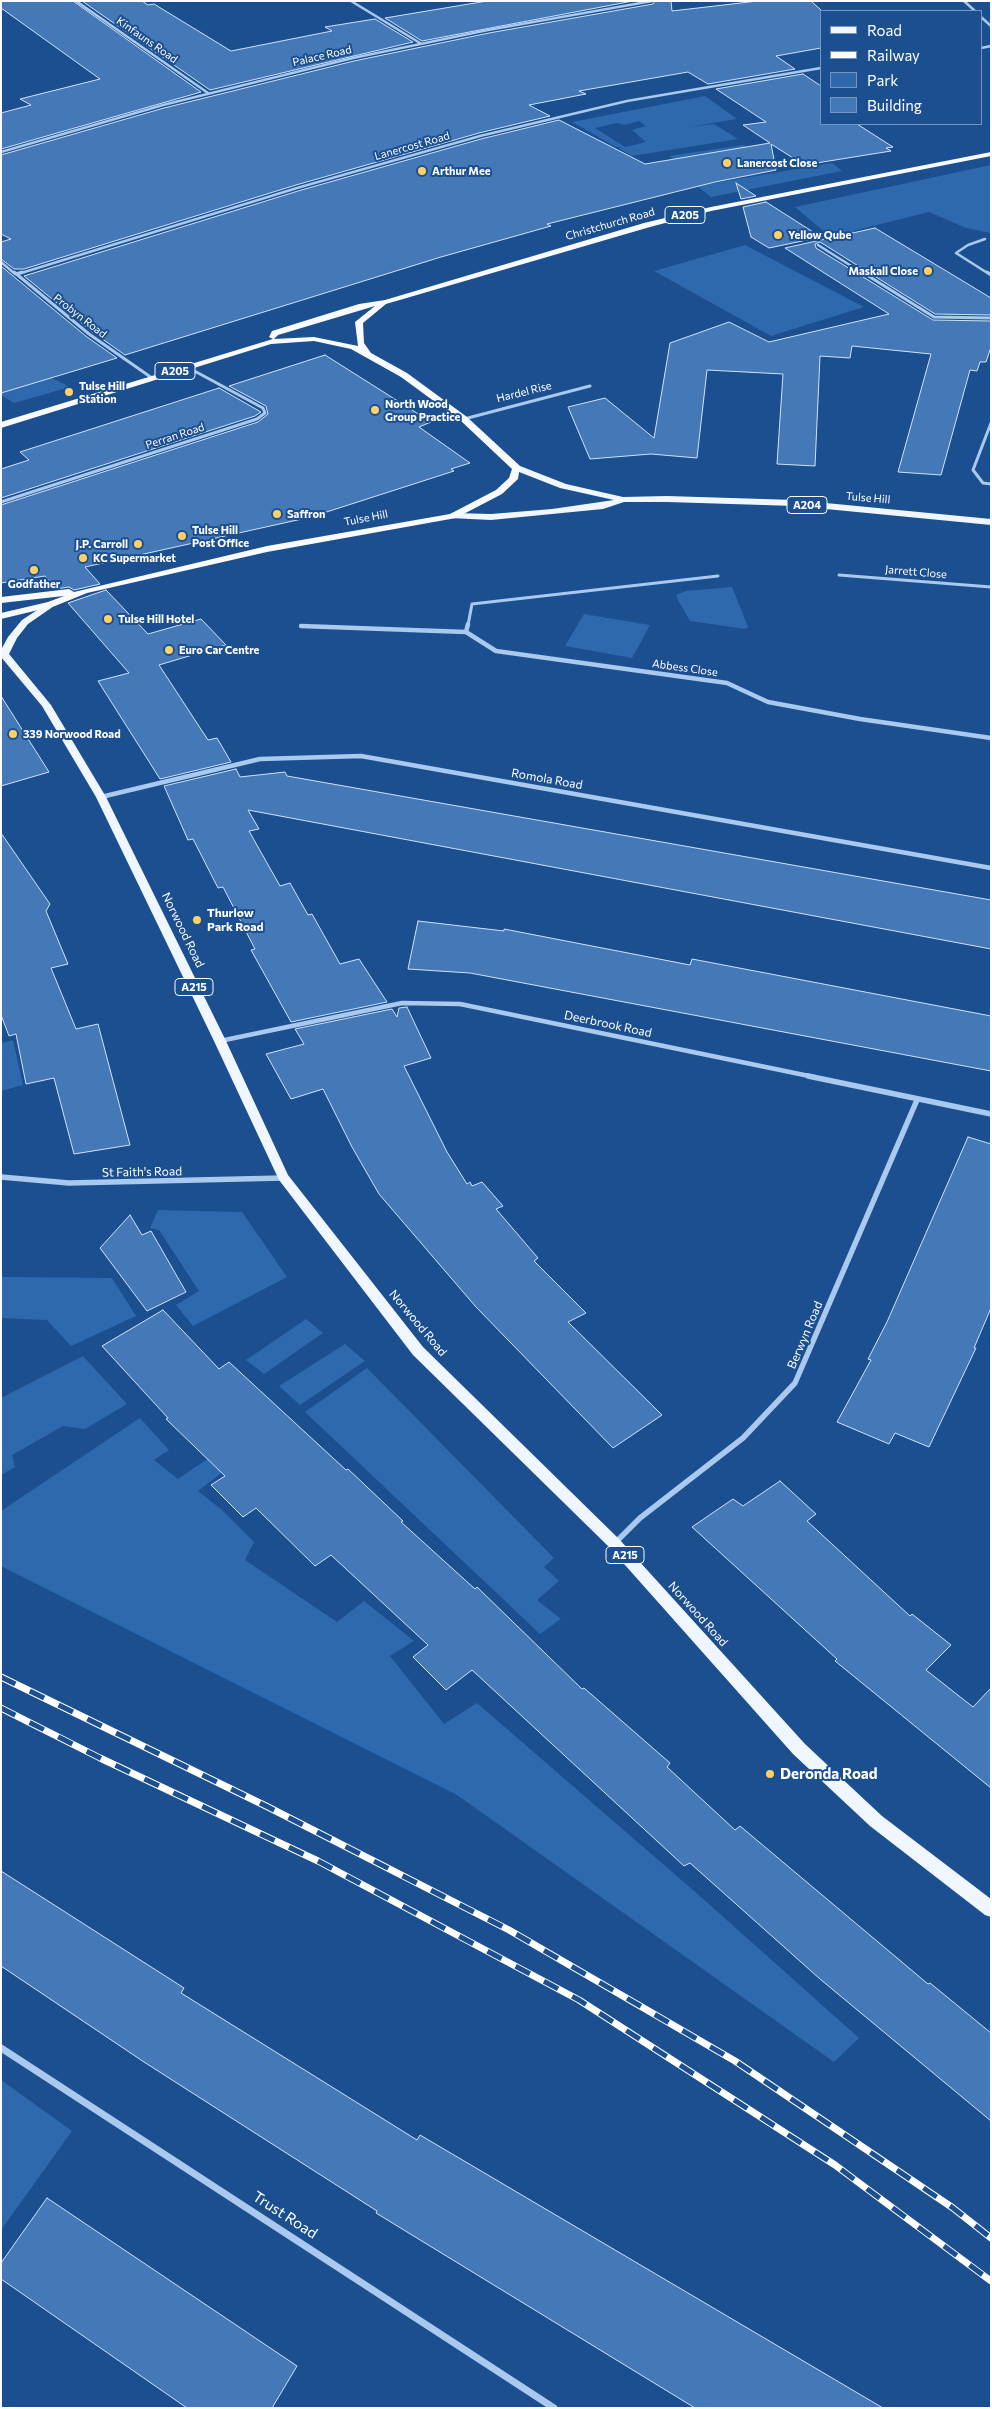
<!DOCTYPE html>
<html>
<head>
<meta charset="utf-8">
<style>
  body { margin:0 }
  #map { position:relative; width:992px; height:2409px; overflow:hidden; background:#1b4f8f; font-family:Commissioner,sans-serif }
  canvas { display:block }
  .frame { position:absolute; inset:0; border:2px solid #fff; pointer-events:none }
  .legend { position:absolute; left:820px; top:10px; width:162px; height:115px; box-sizing:border-box; background:#1b4f8f; border:1px solid #7695bc; margin:0; padding:6px 9px; list-style:none; font-size:15px; color:#fff }
  .legend li { display:flex; align-items:center; gap:10px; height:25px }
  .legend b { width:25px; border:1px solid #7695bc }
</style>
</head>
<body>
<div id="map">
<canvas width="992" height="2409"></canvas>
<div class="frame"></div>
<ul class="legend">
<li><b style="height:6px;background:#f0f6ff"></b>Road</li>
<li><b style="height:6px;background:#fff"></b>Railway</li>
<li><b style="height:14px;background:#2e69ad"></b>Park</li>
<li><b style="height:14px;background:#4478b7"></b>Building</li>
</ul>
</div>
<script>
const ctx = document.querySelector('canvas').getContext('2d');
ctx.lineJoin = 'round';
function fill(path, color) {
  ctx.fillStyle = color;
  ctx.fill(path, 'evenodd');
}
function poly(rows) {
  const path = new Path2D();
  for (const r of rows) {
    path.moveTo(r[0], r[1]);
    for (let i = 2; i < r.length; i += 2) path.lineTo(r[i], r[i + 1]);
  }
  return path;
}
function stroke(path, color, width, dash) {
  ctx.strokeStyle = color;
  ctx.lineWidth = width;
  ctx.lineCap = dash ? 'butt' : 'round';
  ctx.setLineDash(dash || []);
  ctx.stroke(path);
}
function label(font, color, halo, rows, align = 'center') {
  ctx.font = font + ' Commissioner,sans-serif';
  ctx.lineWidth = 4;
  ctx.setLineDash([]);
  ctx.textBaseline = 'middle';
  ctx.strokeStyle = halo;
  ctx.fillStyle = color;
  for (const [text, x, y, turn = 0] of rows) {
    ctx.save();
    ctx.translate(x, y);
    ctx.rotate((+turn || 0) * Math.PI / 180);
    ctx.textAlign = isNaN(turn) ? turn : align;
    if (halo) ctx.strokeText(text, 0, 0);
    ctx.fillText(text, 0, 0);
    ctx.restore();
  }
}
fill(poly([
  [705,96,737,119,689,127,714,124,738,139,632,156,618,148,623,147,616,147,572,122],
  [639,121,646,126,632,130,646,142,625,147,595,128,617,123,625,125],
  [743,145,760,151,686,167,669,156],
  [832,163,842,171,711,197,697,186],
  [991,165,991,233,966,228,929,212,853,231,970,312,835,241,795,207],
  [745,245,864,307,771,336,654,271],
  [1,363,52,378,70,387,14,403,1,395],
  [732,587,748,627,745,629,690,621,677,598,676,595,686,591],
  [584,614,650,625,632,658,565,646],
  [13,1040,23,1085,1,1091,1,1043],
  [158,1210,242,1212,287,1277,193,1326,176,1305,199,1291,159,1230,150,1228],
  [1,1277,112,1278,136,1316,71,1346,47,1320,1,1318],
  [306,1319,323,1333,264,1374,246,1360],
  [345,1344,365,1361,300,1405,279,1386],
  [83,1356,127,1404,85,1429,63,1426,12,1455,15,1467,1,1475,1,1398],
  [367,1368,554,1558,544,1567,559,1581,537,1600,561,1619,540,1634,305,1412],
  [140,1418,169,1450,154,1460,178,1479,219,1451,233,1464,198,1491,222,1510,254,1542,245,1560,337,1622,364,1601,414,1641,390,1656,444,1724,477,1703,701,1897,859,2038,834,2062,457,1795,1,1566,1,1511],
  [1,2080,72,2131,1,2230]
]), '#2e69ad');
const building = poly([
  [1,1,73,1,201,92,1,149,1,113,31,105,20,99,100,79,1,8,1,1],
  [82,1,142,1,148,5,154,4,231,51,332,31,325,27,375,19,413,42,210,90,82,1],
  [487,1,633,1,422,41,385,18,487,1],
  [655,1,671,1,672,11,758,1,811,1,821,10,821,48,776,56,795,69,708,84,688,72,579,91,586,94,529,105,550,116,479,133,296,185,24,269,14,269,1,259,1,242,11,239,1,234,1,155,164,108,354,61,489,33,653,4,655,1],
  [803,74,821,86,821,124,857,124,893,147,886,148,891,151,804,165,771,144,776,170,715,182,547,224,551,226,441,257,125,355,91,331,24,276,298,191,481,139,559,120,645,164,770,143,743,125,766,122,716,89,803,74],
  [736,183,756,196,741,199,736,183],
  [766,202,821,237,769,248,751,237,743,207,766,202],
  [875,228,991,298,991,315,935,314,820,242,815,244,816,248,933,320,991,321,991,347,986,362,980,362,977,371,970,370,941,475,898,472,931,354,852,346,850,358,820,356,815,466,777,464,783,374,707,370,697,458,651,454,590,459,568,407,605,398,654,438,670,343,729,322,769,342,889,314,785,248,875,228],
  [1,266,87,337,117,358,1,393,1,266],
  [325,355,431,422,419,427,470,463,451,469,454,471,311,517,85,567,100,584,74,590,69,587,56,589,45,576,1,583,1,505,258,422,268,414,266,406,229,386,325,355],
  [219,388,261,412,255,416,1,498,1,469,29,460,20,452,219,388],
  [106,590,148,634,201,619,226,645,159,665,208,740,217,738,231,762,160,779,98,681,129,673,68,603,106,590],
  [1,696,49,772,1,786,1,696],
  [236,769,240,777,285,772,287,776,991,900,991,949,248,810,259,829,249,831,280,886,290,883,308,915,312,914,340,964,359,959,387,1002,291,1022,251,950,255,949,223,887,218,888,193,839,188,840,164,786,236,769],
  [1,833,50,904,46,911,68,964,51,968,76,1029,98,1024,130,1145,74,1154,54,1078,26,1084,16,1034,9,1036,1,1015,1,833],
  [418,921,504,931,504,929,690,965,692,959,991,1016,991,1071,470,973,408,969,418,921],
  [407,1007,431,1058,404,1066,447,1152,467,1184,470,1182,472,1186,482,1182,503,1206,496,1209,538,1258,534,1261,586,1313,568,1322,662,1415,613,1448,476,1307,379,1194,352,1147,323,1089,291,1099,266,1054,304,1044,295,1029,392,1009,397,1017,399,1008,407,1007],
  [968,1137,991,1144,991,1308,974,1348,976,1348,929,1447,895,1433,889,1444,837,1422,871,1360,868,1359,887,1322,968,1137],
  [130,1215,142,1235,151,1231,186,1292,147,1311,100,1248,130,1215],
  [163,1310,219,1369,229,1362,346,1470,348,1469,403,1521,401,1522,475,1589,477,1587,582,1689,584,1688,670,1763,667,1767,735,1830,740,1826,928,1984,930,1983,991,2033,991,2121,820,1979,690,1863,684,1866,472,1670,446,1690,413,1657,428,1645,331,1555,315,1566,256,1508,243,1517,211,1485,225,1476,166,1419,168,1418,102,1346,163,1310],
  [780,1481,816,1514,807,1521,910,1616,912,1614,951,1645,926,1670,973,1707,991,1688,991,1788,835,1661,837,1659,692,1527,733,1499,743,1506,780,1481],
  [1,1871,184,1988,181,1993,417,2140,420,2135,883,2408,695,2408,376,2213,377,2211,144,2062,1,1966,1,1871],
  [47,2198,297,2366,272,2408,187,2408,1,2279,1,2263,47,2198]
]);
fill(building, '#4478b7');
stroke(building, '#cfe3fa', 1);
stroke(poly([
  [76,1,208,93],
  [351,1,420,43],
  [964,1,975,11],
  [981,17,991,26],
  [981,48,991,46],
  [1,152,163,105,353,58,488,30,652,1],
  [985,239,968,245,956,253,989,274],
  [818,245,864,274],
  [1,262,15,274],
  [18,274,297,188,480,136,627,101,821,68]
]), '#a9c9ee', 2.5);
stroke(poly([
  [14,272,89,334,152,378],
  [862,272,934,317,991,318],
  [987,272,991,275],
  [16,274,22,272],
  [464,419,590,386],
  [991,423,973,470,983,483,991,484],
  [1,502,257,419,265,413,263,408,187,367],
  [839,575,991,587],
  [468,625,472,604,718,576]
]), '#a9c9ee', 3);
stroke(poly([
  [301,626,466,632,496,651,727,683,768,702,860,719,991,738],
  [466,632,468,624],
  [101,797,260,759,361,756,991,868],
  [220,1041,402,1003,460,1004,814,1077]
]), '#a9c9ee', 4.5);
stroke(poly([
  [808,1076,991,1114],
  [1,1177,69,1183,283,1178],
  [615,1543,640,1518,743,1438,795,1383,917,1100]
]), '#a9c9ee', 5.5);
stroke(poly([
  [1,2048,554,2408]
]), '#a9c9ee', 7);
fill(poly([
  [514,466,520,466,566,484,623,497,667,496,795,500,991,519,991,525,795,506,667,502,624,502,603,509,491,520,450,518,450,514,453,513,491,514,552,509,614,500,560,488,514,470,514,466],
  [51,601,56,604,54,606,28,624,17,638,9,654,51,705,106,797,226,1041,288,1175,423,1347,619,1539,805,1744,882,1816,991,1899,991,1917,985,1915,870,1826,793,1754,609,1547,413,1355,279,1180,214,1041,96,797,42,706,1,657,1,650,8,637,22,620,51,601]
]), '#f0f6ff');
fill(poly([
  [991,152,991,156,711,211,650,227,386,304,363,323,364,343,371,353,407,373,467,417,520,466,518,479,502,494,456,518,267,552,87,593,55,606,1,619,1,613,48,602,64,596,1,603,1,597,69,589,74,592,267,546,450,514,496,490,509,478,512,469,461,421,401,377,351,349,314,341,271,344,1,428,1,422,273,339,269,337,272,331,359,304,385,300,644,223,711,207,991,152],
  [375,306,355,322,358,346,314,337,274,339,278,335,375,306]
]), '#f8faff');
const rail = poly([
  [1,1677,268,1807,509,1930,735,2061,953,2208,991,2238],
  [1,1708,100,1758,318,1861,579,2000,835,2165,991,2281]
]);
stroke(rail, '#fff', 7);
stroke(rail, '#1b4f8f', 5, [16]);
for (const [x, y, r, color] of [
  [727,163,5,"#ffd166"],
  [422,171,5,"#ffd166"],
  [778,235,5,"#ffd166"],
  [928,271,5,"#ffd166"],
  [69,392,5,"#ffd166"],
  [375,410,5,"#ffd166"],
  [277,514,5,"#ffd166"],
  [182,536,5,"#ffd166"],
  [138,544,5,"#ffd166"],
  [83,558,5,"#ffd166"],
  [34,570,5,"#ffd166"],
  [108,619,5,"#ffd166"],
  [169,650,5,"#ffd166"],
  [13,734,5,"#ffd166"],
  [197,920,5,"#ffd166"],
  [770,1774,5,"#ffd166"]
]) {
  const dot = new Path2D();
  dot.arc(x, y, r, 0, 2 * Math.PI);
  ctx.fillStyle = color;
  ctx.fill(dot);
  stroke(dot, '#1b4f8f', 2);
}
label('11px', '#fff', '#1b4f8f', [
  ["Kinfauns Road",147,40,35],
  ["Palace Road",322,56,-13],
  ["Lanercost Road",412,146,-16],
  ["Christchurch Road",610,224,-16],
  ["Probyn Road",80,316,38],
  ["Hardel Rise",524,392,-14],
  ["Perran Road",175,436,-18],
  ["Tulse Hill",868,498,5],
  ["Tulse Hill",366,518,-11],
  ["Jarrett Close",916,572,5],
  ["Abbess Close",685,668,8]
]);
label('bold 11px', '#fff', '#1b4f8f', [
  ["Lanercost Close",737,163],
  ["Arthur Mee",432,171],
  ["Yellow Qube",788,235],
  ["Maskall Close",918,271,"right"],
  ["Tulse Hill",79,386],
  ["Station",79,399],
  ["North Wood",385,404],
  ["Group Practice",385,417],
  ["Saffron",287,514],
  ["Tulse Hill",192,530],
  ["Post Office",192,543],
  ["J.P. Carroll",128,544,"right"],
  ["KC Supermarket",93,558],
  ["Godfather",34,584,"center"],
  ["Tulse Hill Hotel",118,619],
  ["Euro Car Centre",179,650],
  ["339 Norwood Road",23,734]
], 'left');
for (const [x, y, w] of [
  [685,215,40],
  [175,371,40],
  [807,505,40],
  [194,987,38],
  [625,1555,38]
]) {
  const box = new Path2D();
  box.roundRect(x - w / 2, y - 8.5, w, 17, 4);
  ctx.fillStyle = '#1b4f8f';
  ctx.fill(box);
  stroke(box, '#fff', 1);
}
label('bold 11px', '#fff', null, [
  ["A205",685,215],
  ["A205",175,371],
  ["A204",807,505],
  ["A215",194,987],
  ["A215",625,1555]
]);
label('12px', '#fff', '#1b4f8f', [
  ["Romola Road",547,779,10],
  ["Norwood Road",183,930,64],
  ["Deerbrook Road",608,1024,12],
  ["St Faith's Road",142,1172,-1],
  ["Norwood Road",418,1323,50],
  ["Berwyn Road",805,1335,-67],
  ["Norwood Road",698,1614,48]
]);
label('bold 12px', '#fff', '#1b4f8f', [
  ["Thurlow",207,913],
  ["Park Road",207,927]
], 'left');
label('bold 15px', '#fff', '#1b4f8f', [
  ["Deronda Road",780,1774]
], 'left');
label('15px', '#fff', '#1b4f8f', [
  ["Trust Road",285,2215,33]
]);
</script>
</body>
</html>
